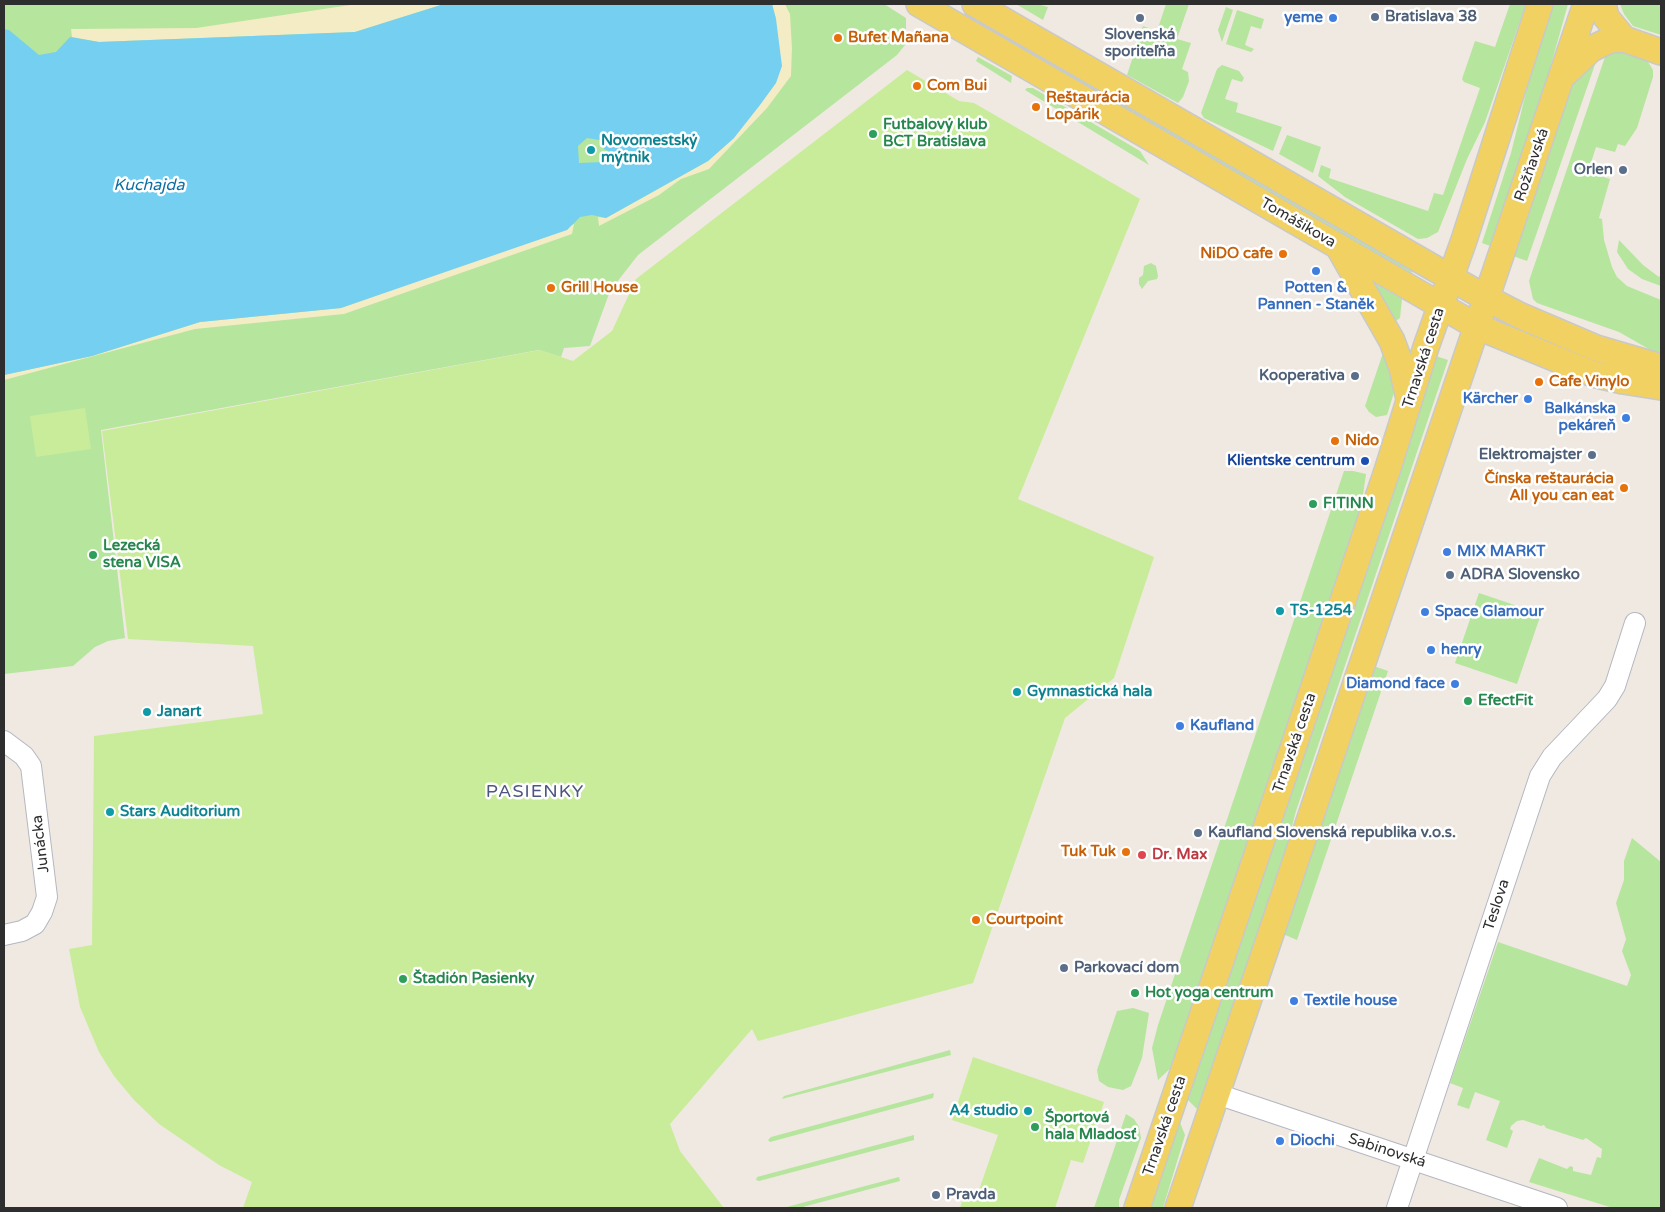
<!DOCTYPE html>
<html>
<head>
<meta charset="utf-8">
<style>
  body { margin:0 }
  #map { position:relative; width:1665px; height:1212px; overflow:hidden; background:#efe9e1; font-family:"Varela Round",sans-serif }
  canvas { display:block }
  .frame { position:absolute; inset:0; border:5px solid #2e2e2e; pointer-events:none }
</style>
</head>
<body>
<div id="map">
<canvas width="1665" height="1212"></canvas>
<div class="frame"></div>
</div>
<script>
const ctx = document.querySelector('canvas').getContext('2d');
ctx.lineJoin = 'round';
function fill(path, color) {
  ctx.fillStyle = color;
  ctx.fill(path, 'evenodd');
}
function poly(rows) {
  const path = new Path2D();
  for (const r of rows) {
    path.moveTo(r[0], r[1]);
    for (let i = 2; i < r.length; i += 2) path.lineTo(r[i], r[i + 1]);
  }
  return path;
}
function stroke(path, color, width, dash) {
  ctx.strokeStyle = color;
  ctx.lineWidth = width;
  ctx.lineCap = dash ? 'butt' : 'round';
  ctx.setLineDash(dash || []);
  ctx.stroke(path);
}
function label(font, color, halo, rows, align = 'center') {
  ctx.font = font + ' "Varela Round",sans-serif';
  ctx.lineWidth = 5;
  ctx.setLineDash([]);
  ctx.textBaseline = 'middle';
  ctx.strokeStyle = halo;
  ctx.fillStyle = color;
  for (const [text, x, y, turn = 0] of rows) {
    ctx.save();
    ctx.translate(x, y);
    ctx.rotate((+turn || 0) * Math.PI / 180);
    ctx.textAlign = isNaN(turn) ? turn : align;
    if (halo) ctx.strokeText(text, 0, 0);
    ctx.fillText(text, 0, 0);
    ctx.restore();
  }
}
fill(poly([
  [4,4,884,4,906,18,906,37,905,45,897,55,638,255,610,291,590,346,564,348,561,357,539,350,101,430,125,638,108,641,95,647,73,666,4,674],
  [1016,4,1037,4,1048,7,1043,20],
  [1166,4,1189,4,1177,39,1191,43,1182,69,1188,72,1189,81,1183,97,1178,103,1127,75,1143,26,1157,31],
  [1510,4,1526,4,1485,122,1467,159,1438,232,1427,238,1418,239,1345,197,1318,176,1321,165,1331,169,1329,178,1428,211,1434,193,1443,195,1480,88,1464,82,1462,79,1475,41,1495,47],
  [1548,4,1568,4,1538,111,1493,247,1482,243,1511,153],
  [1620,4,1661,4,1661,35,1633,26,1624,14],
  [968,7,1416,265,1412,273,1260,192,961,20],
  [1226,7,1233,10,1222,42,1218,30],
  [1237,10,1264,19,1261,29,1251,26,1245,45,1254,49,1251,52,1226,44],
  [1611,48,1645,57,1653,70,1653,77,1637,128,1625,146,1618,144,1615,152,1596,147,1588,172,1610,179,1599,218,1602,219,1604,240,1612,267,1617,277,1627,286,1661,300,1661,353,1654,352,1619,332,1537,303,1533,299,1529,281,1607,51],
  [1600,50,1527,261,1513,256,1571,84],
  [978,57,1012,76,1011,83,976,61],
  [1222,65,1239,71,1244,78,1242,82,1232,79,1225,99,1238,103,1236,112,1282,127,1273,151,1204,118,1201,113,1217,69],
  [1027,88,1033,88,1140,151,1149,165,1025,90],
  [1287,135,1321,147,1313,173,1279,154],
  [1619,240,1643,265,1659,277,1661,274,1661,286,1642,279,1628,269,1617,252],
  [1151,263,1156,266,1158,276,1157,279,1148,281,1142,289,1139,284,1139,278,1143,275,1144,266],
  [1369,280,1402,299,1400,318,1393,323],
  [1384,350,1397,383,1387,415,1376,417,1369,412,1365,406],
  [1433,355,1448,360,1296,811,1273,897,1201,1113,1186,1098],
  [1344,471,1353,471,1366,474,1361,509,1175,1064,1158,1080,1152,1048,1158,1025],
  [1479,593,1541,614,1517,684,1455,663],
  [1368,664,1388,671,1297,940,1283,934],
  [1632,838,1661,862,1661,1208,1613,1208,1529,1182,1539,1158,1567,1169,1570,1166,1573,1167,1573,1171,1591,1175,1597,1157,1601,1158,1602,1149,1586,1138,1583,1140,1546,1128,1544,1125,1541,1126,1523,1120,1517,1121,1511,1126,1510,1129,1513,1131,1507,1148,1486,1140,1500,1101,1475,1092,1469,1109,1457,1105,1463,1088,1450,1083,1498,942,1627,986,1631,975,1622,951,1626,939,1616,903,1624,880,1624,861],
  [1133,1008,1149,1013,1142,1058,1131,1086,1123,1090,1108,1087,1099,1081,1097,1070,1117,1011],
  [950,1050,951,1055,782,1099,784,1096],
  [934,1093,933,1098,770,1142,768,1140,771,1137],
  [1126,1114,1134,1119,1139,1127,1141,1138,1119,1200,1119,1208,1094,1208],
  [1179,1120,1185,1135,1163,1208,1149,1208],
  [914,1135,914,1140,759,1181,756,1180,757,1177],
  [899,1177,900,1181,799,1208,783,1208]
]), '#b6e59e');
fill(poly([
  [357,4,444,4,355,32,99,42,72,37,71,29,196,28],
  [772,4,785,4,790,14,792,48,791,76,767,108,709,169,681,179,659,195,599,226,598,217,606,218,708,161,734,138,776,19],
  [574,224,572,234,344,314,195,329,4,380,4,375,92,356,200,322,341,308]
]), '#f3ecc5');
fill(poly([
  [907,70,959,101,974,103,1140,199,1018,499,1154,557,1114,678,1065,718,973,983,758,1041,752,1029,670,1124,680,1151,724,1208,243,1208,252,1182,219,1165,159,1124,134,1100,114,1076,99,1052,80,1007,69,949,92,945,94,736,263,714,253,646,128,639,102,431,540,350,573,361,612,331,636,279],
  [85,408,91,449,36,457,30,416],
  [973,1057,1104,1102,1083,1163,1071,1160,1055,1208,960,1208,966,1189,978,1193,998,1135,952,1120]
]), '#c9ec9a');
fill(poly([
  [444,4,772,4,776,19,782,66,776,83,760,105,734,138,708,161,606,218,592,215,580,217,567,230,341,308,200,322,92,356,4,375,4,29,9,30,39,55,56,52,70,37,99,42,355,32],
  [587,138,605,141,604,149,608,151,606,160,603,162,579,163,578,146]
]), '#75cff0');
const minor = poly([
  [4,741,24,756,31,766,47,897,42,912,35,924,22,931,4,935],
  [1217,1094,1557,1208],
  [1397,1208,1540,776,1552,757,1607,699,1615,686,1635,623]
]);
const major = poly([
  [919,4,1476,326,1593,374,1623,381,1661,387],
  [975,4,1486,298,1521,316,1596,348,1661,367],
  [1603,4,1606,17,1624,39],
  [1565,74,1591,49,1610,40,1624,39,1661,52],
  [1338,246,1392,341,1402,368,1409,399],
  [1137,1208,1387,471,1426,347,1464,240,1540,4],
  [1178,1208,1586,4]
]);
stroke(minor, '#b4b7c1', 22);
stroke(major, '#c9c9c9', 28);
stroke(minor, '#fff', 20);
stroke(major, '#f2d163', 25);
for (const [x, y, r, color] of [
  [1375,17,5,"#5c6f8a"],
  [1140,18,5,"#5c6f8a"],
  [1333,18,5,"#3f7fe0"],
  [838,38,5,"#e8710a"],
  [917,86,5,"#e8710a"],
  [1036,107,5,"#e8710a"],
  [873,134,5,"#2e9e5b"],
  [591,150,5,"#0f9aa8"],
  [1623,170,5,"#5c6f8a"],
  [1283,254,5,"#e8710a"],
  [1316,271,5,"#3f7fe0"],
  [551,288,5,"#e8710a"],
  [1355,376,5,"#5c6f8a"],
  [1539,382,5,"#e8710a"],
  [1528,399,5,"#3f7fe0"],
  [1626,418,5,"#3f7fe0"],
  [1335,441,5,"#e8710a"],
  [1592,455,5,"#5c6f8a"],
  [1365,461,5,"#1a4fb4"],
  [1624,488,5,"#e8710a"],
  [1313,504,5,"#2e9e5b"],
  [1447,552,5,"#3f7fe0"],
  [93,555,5,"#2e9e5b"],
  [1450,575,5,"#5c6f8a"],
  [1280,611,5,"#0f9aa8"],
  [1425,612,5,"#3f7fe0"],
  [1431,650,5,"#3f7fe0"],
  [1455,684,5,"#3f7fe0"],
  [1017,692,5,"#0f9aa8"],
  [1468,701,5,"#2e9e5b"],
  [147,712,5,"#0f9aa8"],
  [1180,726,5,"#3f7fe0"],
  [110,812,5,"#0f9aa8"],
  [1198,833,5,"#5c6f8a"],
  [1126,852,5,"#e8710a"],
  [1142,855,5,"#e0444e"],
  [976,920,5,"#e8710a"],
  [1064,968,5,"#5c6f8a"],
  [403,979,5,"#2e9e5b"],
  [1135,993,5,"#2e9e5b"],
  [1294,1001,5,"#3f7fe0"],
  [1028,1111,5,"#0f9aa8"],
  [1035,1127,5,"#2e9e5b"],
  [1280,1141,5,"#3f7fe0"],
  [936,1195,5,"#5c6f8a"]
]) {
  const dot = new Path2D();
  dot.arc(x, y, r, 0, 2 * Math.PI);
  ctx.fillStyle = color;
  ctx.fill(dot);
  stroke(dot, '#fff', 2);
}
label('bold 15px', '#4e5e75', '#fff', [
  ["Bratislava 38",1385,17],
  ["Slovenská",1140,35,"center"],
  ["sporiteľňa",1140,52,"center"],
  ["Orlen",1613,170,"right"],
  ["Kooperativa",1345,376,"right"],
  ["Elektromajster",1582,455,"right"],
  ["ADRA Slovensko",1460,575],
  ["Kaufland Slovenská republika v.o.s.",1208,833],
  ["Parkovací dom",1074,968],
  ["Pravda",946,1195]
], 'left');
label('bold 15px', '#366cbe', '#fff', [
  ["yeme",1323,18,"right"],
  ["Potten &",1316,288,"center"],
  ["Pannen - Staněk",1316,305,"center"],
  ["Kärcher",1518,399,"right"],
  ["Balkánska",1616,409,"right"],
  ["pekáreň",1616,426,"right"],
  ["MIX MARKT",1457,552],
  ["Space Glamour",1435,612],
  ["henry",1441,650],
  ["Diamond face",1445,684,"right"],
  ["Kaufland",1190,726],
  ["Textile house",1304,1001],
  ["Diochi",1290,1141]
], 'left');
label('bold 15px', '#c56008', '#fff', [
  ["Bufet Mañana",848,38],
  ["Com Bui",927,86],
  ["Reštaurácia",1046,98],
  ["Lopárik",1046,115],
  ["NiDO cafe",1273,254,"right"],
  ["Grill House",561,288],
  ["Cafe Vinylo",1549,382],
  ["Nido",1345,441],
  ["Čínska reštaurácia",1614,479,"right"],
  ["All you can eat",1614,496,"right"],
  ["Tuk Tuk",1116,852,"right"],
  ["Courtpoint",986,920]
], 'left');
label('bold 15px', '#27864d', '#fff', [
  ["Futbalový klub",883,125],
  ["BCT Bratislava",883,142],
  ["FITINN",1323,504],
  ["Lezecká",103,546],
  ["stena VISA",103,563],
  ["EfectFit",1478,701],
  ["Štadión Pasienky",413,979],
  ["Hot yoga centrum",1145,993],
  ["Športová",1045,1118],
  ["hala Mladosť",1045,1135]
], 'left');
label('bold 15px', '#0d838f', '#fff', [
  ["Novomestský",601,141],
  ["mýtnik",601,158],
  ["TS-1254",1290,611],
  ["Gymnastická hala",1027,692],
  ["Janart",157,712],
  ["Stars Auditorium",120,812],
  ["A4 studio",1018,1111,"right"]
], 'left');
label('15px', '#2e2e2e', '#fff', [
  ["Rožňavská",1532,165,-71],
  ["Tomášikova",1298,223,30],
  ["Trnavská cesta",1424,358,-72],
  ["Trnavská cesta",1295,743,-71],
  ["Junácka",41,844,-97],
  ["Teslova",1497,905,-72],
  ["Trnavská cesta",1165,1126,-71],
  ["Sabinovská",1387,1151,18]
]);
label('bold 15px', '#164399', '#fff', [
  ["Klientske centrum",1355,461]
], 'right');
label('bold 15px', '#be3a42', '#fff', [
  ["Dr. Max",1152,855]
], 'left');
label('italic 16px', '#0d6fa3', '#fff', [
  ["Kuchajda",149,186]
]);
ctx.letterSpacing = '1px';
label('18px', '#4d5680', '#fff', [
  ["PASIENKY",535,792]
]);
ctx.letterSpacing = '0px';
</script>
</body>
</html>
